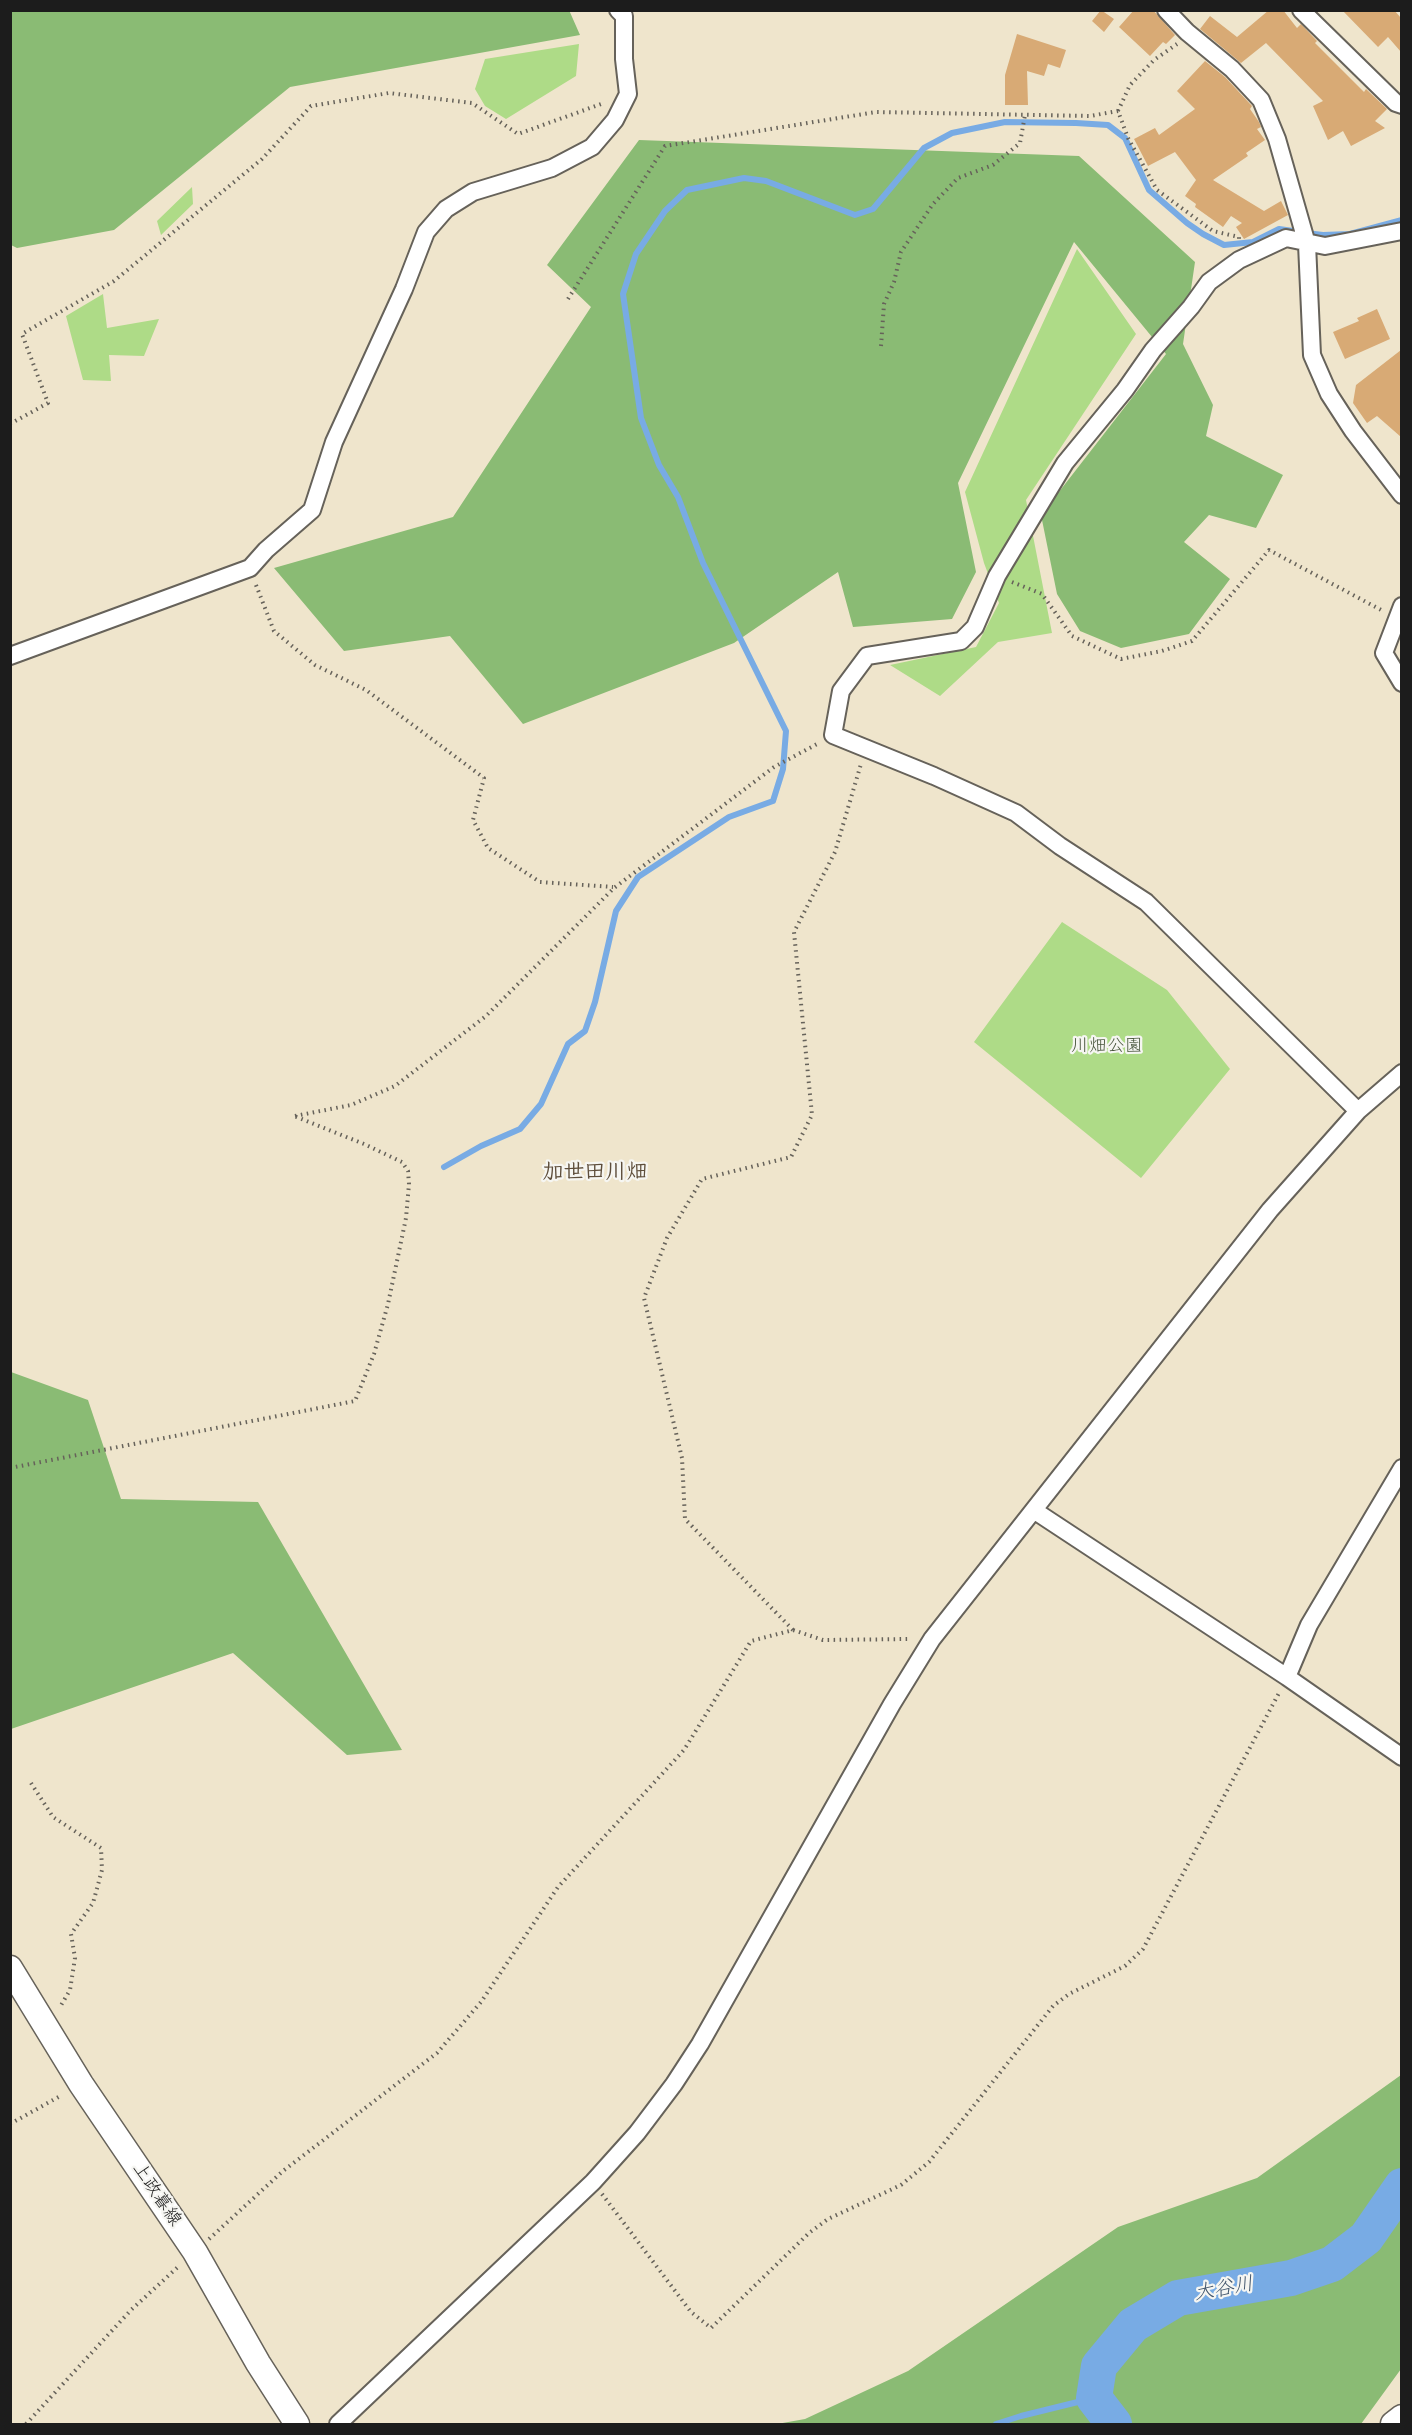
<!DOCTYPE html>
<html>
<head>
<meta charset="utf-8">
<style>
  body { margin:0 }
  #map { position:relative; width:1412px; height:2435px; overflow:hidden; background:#efe5cc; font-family:"Architects Daughter",sans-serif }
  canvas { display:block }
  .frame { position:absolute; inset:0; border:12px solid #1c1c1c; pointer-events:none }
</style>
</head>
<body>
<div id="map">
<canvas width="1412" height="2435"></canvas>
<div class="frame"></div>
</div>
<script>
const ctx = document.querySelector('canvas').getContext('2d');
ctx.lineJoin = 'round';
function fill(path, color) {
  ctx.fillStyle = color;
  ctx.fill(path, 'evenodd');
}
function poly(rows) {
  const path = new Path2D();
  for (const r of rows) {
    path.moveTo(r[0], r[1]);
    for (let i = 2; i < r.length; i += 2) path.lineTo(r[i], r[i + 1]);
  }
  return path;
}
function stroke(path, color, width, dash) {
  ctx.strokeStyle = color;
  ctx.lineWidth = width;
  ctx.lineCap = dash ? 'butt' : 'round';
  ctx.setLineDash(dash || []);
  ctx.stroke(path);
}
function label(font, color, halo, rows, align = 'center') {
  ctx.font = font + ' "Architects Daughter","Klee One",sans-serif';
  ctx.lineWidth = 4.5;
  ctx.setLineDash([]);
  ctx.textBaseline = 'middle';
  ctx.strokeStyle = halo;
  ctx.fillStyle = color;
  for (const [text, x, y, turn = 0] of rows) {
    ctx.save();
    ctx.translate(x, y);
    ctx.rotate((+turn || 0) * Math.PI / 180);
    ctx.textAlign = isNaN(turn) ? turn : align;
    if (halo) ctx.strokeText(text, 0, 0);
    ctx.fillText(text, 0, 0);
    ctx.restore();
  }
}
fill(poly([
  [579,44,576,76,506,119,485,106,475,89,485,59],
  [192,187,193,204,161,235,157,221],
  [1077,249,1136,334,1026,500,1052,633,998,642,940,696,890,665,976,647,999,603,984,563,965,492],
  [103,294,107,328,159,319,144,356,109,355,111,381,83,380,66,316],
  [1062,922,1167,990,1230,1069,1141,1178,974,1042]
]), '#aedb87');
fill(poly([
  [569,10,580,35,290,87,114,230,17,248,11,245,11,11],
  [639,140,1079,156,1195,262,1183,344,1213,405,1206,436,1283,475,1256,528,1209,515,1184,542,1230,579,1189,634,1121,648,1080,631,1057,594,1041,515,1166,354,1074,242,958,483,976,572,952,619,853,627,838,572,734,643,523,724,450,636,344,651,274,568,453,517,591,307,547,265],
  [11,1372,88,1400,121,1499,258,1502,402,1750,347,1755,233,1653,11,1729],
  [1401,2075,1401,2369,1361,2424,777,2424,805,2419,908,2371,1118,2227,1257,2178]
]), '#8abb74');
stroke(poly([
  [1306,233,1323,235,1350,234,1402,220],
  [444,1167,481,1146,520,1129,541,1104,568,1044,585,1031,595,1002,616,911,638,877,729,817,773,801,783,769,786,731,703,563,678,497,659,465,641,418,623,294,636,254,665,211,687,190,744,178,766,181,855,215,873,209,924,148,952,133,1005,122,1076,123,1108,125,1125,138,1149,190,1187,223,1203,234,1224,245,1253,242,1279,229,1293,231],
  [996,2424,1021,2416,1094,2398]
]), '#78abe4', 6);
stroke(poly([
  [1114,2424,1094,2398,1099,2366,1133,2325,1178,2298,1291,2278,1332,2264,1366,2238,1402,2186]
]), '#78abe4', 36);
fill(poly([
  [1101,10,1114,19,1104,32,1092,21],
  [1134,10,1153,10,1175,35,1166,44,1163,42,1150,56,1119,27],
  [1269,10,1283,10,1297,28,1301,24,1317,41,1315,43,1364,92,1366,89,1387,109,1375,121,1385,128,1351,146,1343,131,1328,140,1313,106,1323,101,1266,43,1241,63,1200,29,1210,16,1237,37],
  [1342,10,1394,10,1401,18,1401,52,1388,37,1378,47],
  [1017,34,1066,50,1060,68,1048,64,1044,76,1027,71,1028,105,1005,105,1005,75],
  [1205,61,1225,77,1252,106,1250,109,1259,122,1261,127,1257,129,1265,140,1246,153,1248,156,1213,180,1264,211,1281,201,1288,215,1244,239,1236,227,1242,223,1231,216,1223,227,1195,207,1196,204,1185,196,1196,180,1175,152,1148,166,1134,139,1155,128,1159,135,1195,109,1177,91],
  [1377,309,1390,339,1345,359,1333,332,1359,321,1357,318],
  [1401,350,1401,437,1377,416,1367,423,1353,403,1356,385]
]), '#d8aa75');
const street = poly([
  [1166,10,1187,32,1232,69,1261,100,1277,139,1307,244,1312,355,1329,394,1353,431,1402,495],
  [1301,10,1396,103,1402,105],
  [1402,606,1384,653,1402,683],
  [10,656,250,568,266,550,312,510,334,442,404,289,426,232,446,209,473,192,552,168,592,147,615,120,628,94,624,59,624,16,618,10],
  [1358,1111,1146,902,1060,846,1016,813,934,776,833,735,841,691,867,656,961,641,975,627,997,576,1065,463,1125,390,1153,350,1191,307,1209,282,1239,260,1286,238,1325,246,1402,231],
  [1035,1511,1287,1677,1402,1757],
  [1287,1677,1309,1625,1402,1468],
  [338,2424,593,2182,637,2133,674,2084,700,2044,892,1704,932,1639,1270,1210,1358,1111,1402,1073]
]);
const secondary = poly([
  [10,1968,81,2084,195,2252,258,2363,297,2424],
  [1393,2424,1402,2417]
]);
stroke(street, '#66625a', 20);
stroke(secondary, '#66625a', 27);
stroke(poly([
  [1118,111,1130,85,1154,60,1177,44],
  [568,299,665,146,876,112,1090,116,1118,111,1128,138,1157,190,1213,231,1239,237,1239,240],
  [881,346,884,304,894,282,901,252,933,204,958,178,993,165,1020,143,1025,115],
  [10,424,48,403,22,334,114,281,262,159,311,106,389,93,472,103,518,134,604,103],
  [1012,582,1042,594,1072,636,1121,659,1162,651,1192,641,1269,550,1383,611],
  [256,585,274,631,315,665,366,690,484,778,473,820,488,848,540,882,613,887],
  [295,1116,351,1105,395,1086,486,1016,614,888,774,767,819,743],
  [10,1468,355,1401,374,1354,388,1304,406,1218,409,1184,408,1171,402,1162,364,1144,294,1116],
  [793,1630,685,1519,682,1458,644,1298,667,1238,702,1179,791,1157,812,1115,794,932,835,852,861,764],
  [31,1783,53,1817,101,1848,102,1870,93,1903,71,1934,75,1958,70,1990,60,2007],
  [10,2124,62,2095],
  [602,2194,691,2312,711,2328,809,2233,828,2219,901,2185,929,2162,1053,2006,1069,1994,1125,1966,1143,1949,1280,1691],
  [209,2239,283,2171,437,2053,481,2002,558,1887,684,1750,751,1641,793,1630,823,1640,910,1639],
  [26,2424,131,2310,179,2266]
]), '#66625a', 4, [1.5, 4.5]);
stroke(street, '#fff', 16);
stroke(secondary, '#fff', 24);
label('18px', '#48553c', '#f6f6f2', [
  ["川畑公園",1107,1047]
]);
label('18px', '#1c1c1c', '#f6f6f2', [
  ["上政暮線",156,2195,56]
]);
label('italic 20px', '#41556c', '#f6f6f2', [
  ["大谷川",1224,2290,-10]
]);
label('bold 21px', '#5e4e3b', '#f6f6f2', [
  ["加世田川畑",595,1174]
]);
</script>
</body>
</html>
